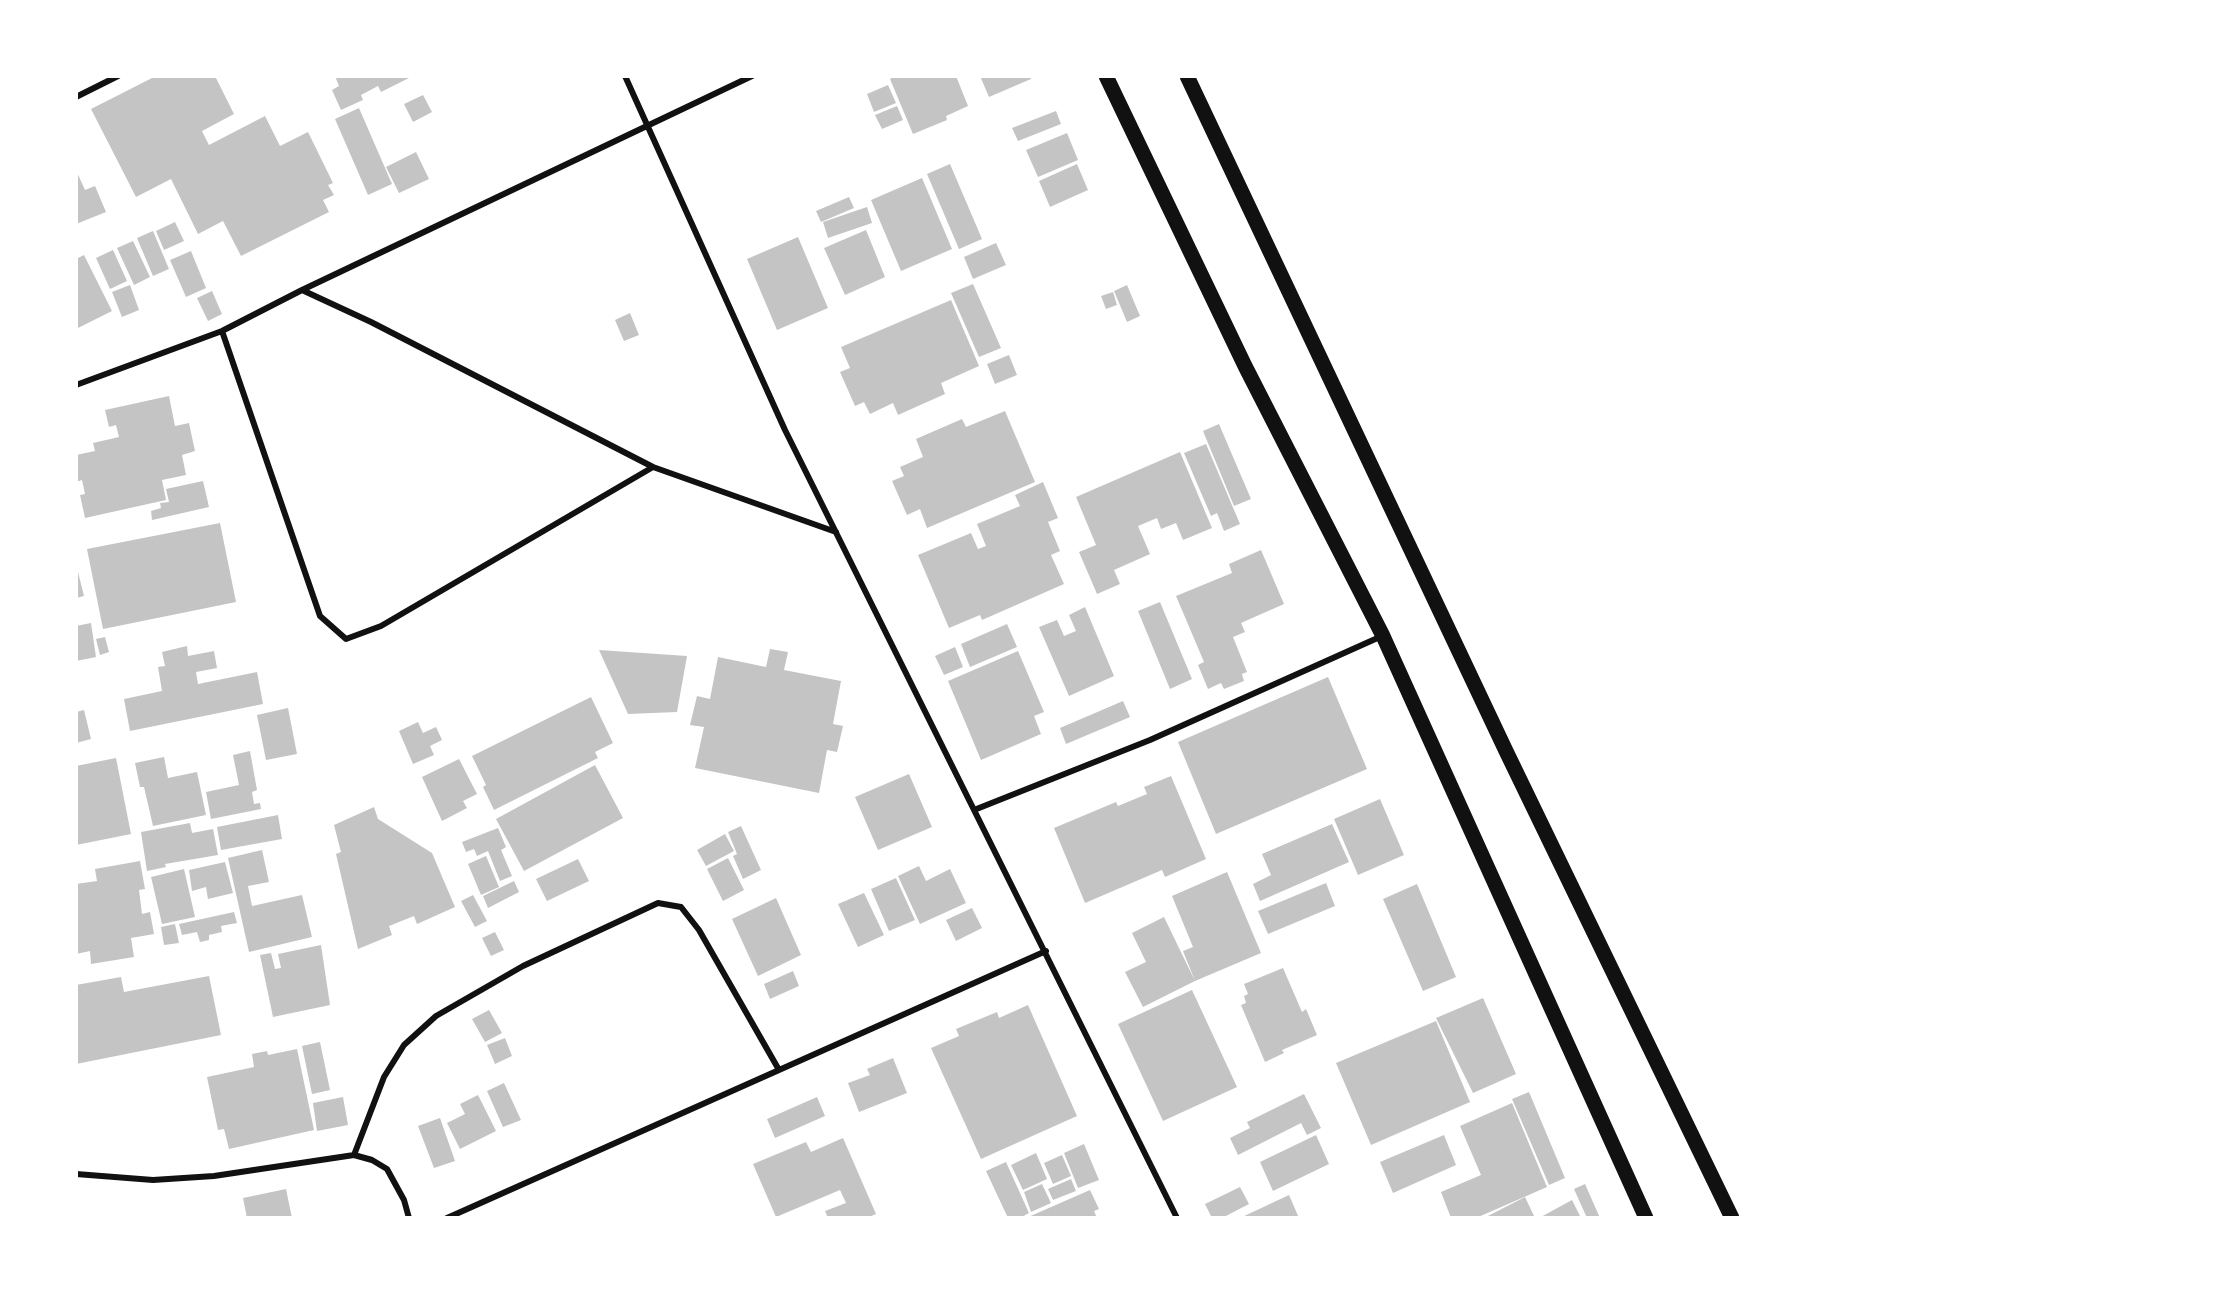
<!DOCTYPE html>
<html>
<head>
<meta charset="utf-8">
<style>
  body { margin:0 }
  #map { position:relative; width:2213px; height:1294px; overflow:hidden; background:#fff; font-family:"Exo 2",sans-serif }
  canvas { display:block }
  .frame { position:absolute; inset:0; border:78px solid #fff; pointer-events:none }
</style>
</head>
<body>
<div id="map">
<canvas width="2213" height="1294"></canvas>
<div class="frame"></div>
</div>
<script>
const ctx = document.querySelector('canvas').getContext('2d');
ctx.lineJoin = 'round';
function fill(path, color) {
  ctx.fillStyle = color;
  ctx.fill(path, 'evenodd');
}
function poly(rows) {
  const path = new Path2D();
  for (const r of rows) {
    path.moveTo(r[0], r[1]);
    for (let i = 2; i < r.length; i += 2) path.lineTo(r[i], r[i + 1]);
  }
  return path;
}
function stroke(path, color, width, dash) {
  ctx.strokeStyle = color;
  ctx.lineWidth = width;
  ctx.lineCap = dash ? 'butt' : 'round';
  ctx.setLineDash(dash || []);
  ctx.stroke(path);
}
fill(poly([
  [156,76,215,76,234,114,202,131,209,145,265,116,280,146,308,132,333,183,328,185,334,195,323,200,329,212,241,256,223,221,198,234,171,179,136,197,91,109],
  [335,76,413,76,381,92,378,86,361,95,363,100,341,110,332,90,339,86],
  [895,76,956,76,968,106,946,116,947,120,913,134,890,79],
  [980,76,1030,76,1031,79,989,97],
  [888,85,896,103,874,112,867,94],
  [423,95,432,112,413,122,404,104],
  [897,106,903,120,882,129,875,115],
  [359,108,392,184,368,195,335,119],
  [1056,111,1061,124,1018,141,1012,128],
  [1067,133,1078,160,1038,177,1026,150],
  [416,152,429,179,399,193,386,167],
  [950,164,982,239,959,249,927,174],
  [1077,164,1088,190,1050,207,1039,181],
  [76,170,85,190,95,186,106,212,76,224],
  [922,178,952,249,901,271,871,200],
  [849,197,854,208,821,222,816,211],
  [867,207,872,223,828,238,823,222],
  [175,222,184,241,164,250,156,231],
  [866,230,885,277,845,295,824,248],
  [153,231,169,269,153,276,137,238],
  [798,237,828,308,777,330,747,259],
  [133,241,150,277,134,285,117,248],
  [996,243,1006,265,973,279,964,257],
  [113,250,127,281,110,289,96,258],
  [191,251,206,288,186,297,170,260],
  [84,255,112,311,76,329,76,259],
  [973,284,1001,348,979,357,951,293],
  [130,285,139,310,122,317,112,292],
  [1127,285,1140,316,1127,322,1114,291],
  [212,291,222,314,208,321,197,298],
  [1113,292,1117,305,1106,309,1101,296],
  [951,300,979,366,941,383,945,394,898,415,893,403,870,414,864,402,855,406,840,372,850,368,841,347],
  [630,313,639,335,624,341,615,320],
  [1009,355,1017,375,995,384,987,364],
  [169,396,175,426,189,423,195,451,182,455,186,475,162,480,166,500,85,518,80,495,85,494,82,480,76,482,76,455,95,451,93,443,119,437,116,425,109,427,105,410],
  [1005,411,1035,482,927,528,920,509,907,515,892,481,904,476,900,467,923,457,916,439,962,419,966,427],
  [1219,424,1251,499,1234,506,1203,431],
  [1206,444,1240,524,1224,531,1217,513,1211,516,1184,453],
  [1180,452,1212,528,1183,540,1176,523,1161,529,1157,518,1138,526,1150,554,1114,570,1120,584,1097,594,1079,552,1096,545,1076,497],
  [203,481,209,507,152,520,151,511,161,508,160,503,169,502,166,489],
  [1043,482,1058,518,1048,522,1060,551,1051,555,1064,584,982,620,980,615,949,628,918,555,971,533,978,549,986,546,977,524,1020,506,1015,495],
  [220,523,236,602,103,629,87,549],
  [1261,550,1284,604,1241,623,1245,632,1233,637,1247,672,1242,674,1244,681,1224,689,1221,683,1208,689,1198,665,1204,662,1176,596,1232,573,1229,564],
  [76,564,84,596,76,598],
  [1160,602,1192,679,1170,689,1138,611],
  [1085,607,1114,676,1069,696,1039,627,1057,620,1064,636,1076,631,1069,615],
  [91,623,96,657,76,661,76,626],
  [1007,624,1017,647,970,667,961,644],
  [105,637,109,652,100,655,96,639],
  [187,646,188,656,214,651,217,668,196,672,198,684,257,672,263,704,130,731,124,699,162,691,158,667,165,666,162,652],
  [955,647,963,667,944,675,935,656],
  [770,649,788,652,784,670,841,681,833,724,843,726,837,752,827,750,819,793,695,768,704,727,690,725,697,696,710,699,718,657,766,667],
  [599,650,687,656,677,712,628,714],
  [1018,651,1044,712,1034,716,1041,734,981,760,948,681],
  [1328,677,1367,769,1216,834,1178,742],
  [591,697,613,743,595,752,598,758,494,810,483,787,486,785,472,756],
  [1123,701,1130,717,1066,744,1060,728],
  [288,708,297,754,266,760,257,715],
  [84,710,91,739,76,743,76,712],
  [418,722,423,733,436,727,442,740,430,746,434,755,413,764,399,731],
  [250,751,257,790,252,792,254,804,260,803,261,809,211,819,206,792,239,785,233,755],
  [164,757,168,778,197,772,206,815,153,826,144,787,140,787,135,763],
  [116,758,131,834,76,845,76,766],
  [459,759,477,794,463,801,467,808,442,821,422,777],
  [595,765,623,818,524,871,496,819],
  [909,774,932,827,878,850,855,797],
  [1171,776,1206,859,1165,877,1162,870,1085,903,1054,828,1116,802,1118,806,1147,794,1144,787],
  [1380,799,1404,855,1358,875,1334,819],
  [374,807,378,819,432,853,455,907,417,924,414,916,389,926,392,935,358,949,336,854,341,852,334,825],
  [278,815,282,839,221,850,217,827],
  [190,823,192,833,213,829,218,855,165,864,166,867,147,871,141,832],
  [1332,824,1349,862,1260,901,1253,884,1271,875,1262,854],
  [741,826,761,870,743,879,733,856,737,854,728,832],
  [498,828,506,847,501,850,512,876,500,881,488,851,477,856,474,849,466,852,462,842],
  [725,834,734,851,706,866,697,850],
  [262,850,269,882,248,886,252,906,302,895,312,937,249,952,228,858],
  [486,856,499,887,481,895,468,864],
  [728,858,744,890,723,901,707,869],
  [578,859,589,881,547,901,536,879],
  [140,861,145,889,139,890,142,914,150,912,154,934,131,938,134,957,91,964,90,951,76,954,76,884,97,881,95,869],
  [225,862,233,893,208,899,206,887,192,891,189,870],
  [919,866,926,881,950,869,966,903,920,924,898,876],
  [184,869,195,917,162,924,151,877],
  [1227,872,1261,953,1195,981,1183,951,1193,947,1172,896],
  [896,878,915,920,889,931,871,889],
  [514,881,519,892,488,908,483,896],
  [1326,883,1335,906,1268,934,1258,911],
  [1417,884,1456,977,1423,991,1383,899],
  [864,893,884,935,858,947,838,904],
  [473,895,487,921,475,927,461,901],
  [776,898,801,955,758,976,732,919],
  [972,908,982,928,956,941,946,920],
  [234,912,237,923,221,926,222,932,209,935,209,940,200,942,197,932,182,935,179,924],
  [1164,917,1195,981,1143,1007,1125,972,1146,962,1132,933],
  [175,924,179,943,164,945,161,927],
  [495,932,504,950,491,956,482,938],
  [321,945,330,1005,273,1017,260,955,271,953,275,969,281,968,278,954],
  [1283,968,1302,1012,1306,1009,1317,1035,1282,1050,1284,1053,1265,1062,1241,1005,1246,1003,1244,996,1248,994,1244,984],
  [793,971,799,986,770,999,764,984],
  [209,976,221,1035,76,1064,76,985,121,977,124,992],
  [1192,990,1237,1087,1163,1121,1118,1024],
  [1483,998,1516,1074,1473,1093,1436,1018],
  [1028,1005,1077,1116,981,1159,931,1048,959,1036,956,1029,997,1012,999,1018],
  [489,1010,502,1033,485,1042,472,1019],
  [1436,1021,1470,1102,1371,1145,1336,1063],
  [505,1038,512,1056,495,1064,487,1045],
  [320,1042,330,1090,312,1094,302,1046],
  [297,1049,314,1130,229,1149,224,1129,218,1130,207,1077,254,1067,252,1054,267,1051,268,1055],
  [893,1058,907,1093,859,1112,848,1083,870,1075,867,1069],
  [504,1083,521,1120,503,1127,487,1091],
  [1529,1092,1565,1178,1549,1185,1512,1099],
  [1304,1094,1321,1128,1307,1135,1301,1123,1238,1155,1230,1138,1250,1128,1247,1122],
  [478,1095,496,1131,460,1149,447,1123,465,1114,460,1104],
  [343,1097,348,1125,317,1131,313,1103],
  [817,1097,825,1116,775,1138,767,1119],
  [1512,1103,1547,1187,1476,1218,1451,1218,1441,1192,1481,1175,1460,1126],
  [440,1118,455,1161,434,1168,418,1126],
  [1316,1135,1329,1164,1273,1191,1260,1162],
  [1444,1135,1456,1165,1393,1193,1380,1162],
  [843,1138,876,1214,867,1218,828,1218,825,1211,846,1203,840,1190,776,1217,753,1164,806,1142,811,1152],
  [1084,1144,1099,1180,1078,1188,1064,1153],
  [1036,1153,1047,1179,1023,1190,1011,1165],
  [1062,1155,1071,1176,1053,1184,1044,1163],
  [1006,1162,1029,1213,1020,1218,1008,1218,986,1171],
  [1071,1179,1076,1191,1053,1200,1048,1189],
  [1042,1184,1051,1203,1031,1212,1024,1192],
  [1585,1184,1600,1218,1587,1218,1574,1189],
  [1240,1187,1249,1204,1222,1218,1212,1218,1205,1204],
  [286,1189,292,1218,247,1218,243,1198],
  [1090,1190,1099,1209,1094,1211,1097,1218,1026,1218],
  [1289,1195,1299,1218,1240,1218],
  [1525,1197,1535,1218,1484,1218],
  [1572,1200,1581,1218,1539,1218]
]), '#c4c4c4');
stroke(poly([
  [625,76,785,430,1177,1218],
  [76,97,118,76],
  [302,290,371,322,653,467,836,532],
  [222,331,320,616,346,639,381,626,653,467],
  [76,385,222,331,302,290,752,76],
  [974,810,1150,740,1382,636],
  [354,1155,384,1077,404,1045,436,1016,523,966,658,903,681,907,699,930,779,1070],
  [76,1174,153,1180,214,1176,354,1155,372,1160,387,1169,404,1200,409,1218],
  [447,1218,1046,951]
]), '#111', 6);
stroke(poly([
  [1106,76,1245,366,1383,636,1646,1218],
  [1187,76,1506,751,1732,1218]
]), '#111', 15);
</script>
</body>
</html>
